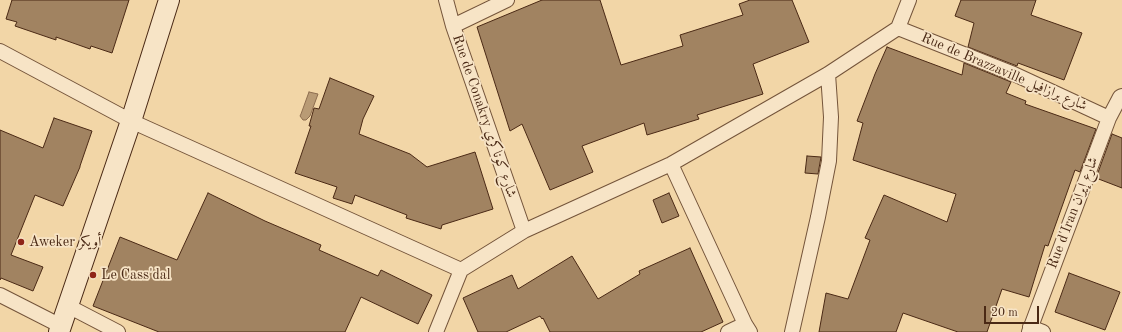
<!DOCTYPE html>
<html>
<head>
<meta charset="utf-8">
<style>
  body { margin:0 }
  #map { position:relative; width:1122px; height:332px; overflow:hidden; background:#f2d6a7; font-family:"Old Standard TT",serif }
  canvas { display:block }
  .scale { position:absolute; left:984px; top:306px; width:55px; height:18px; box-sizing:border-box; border:2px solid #4a2915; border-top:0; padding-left:5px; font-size:12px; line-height:14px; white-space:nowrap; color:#4a2915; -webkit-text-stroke:3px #f7e4c6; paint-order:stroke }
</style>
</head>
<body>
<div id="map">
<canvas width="1122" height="332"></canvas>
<div class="scale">20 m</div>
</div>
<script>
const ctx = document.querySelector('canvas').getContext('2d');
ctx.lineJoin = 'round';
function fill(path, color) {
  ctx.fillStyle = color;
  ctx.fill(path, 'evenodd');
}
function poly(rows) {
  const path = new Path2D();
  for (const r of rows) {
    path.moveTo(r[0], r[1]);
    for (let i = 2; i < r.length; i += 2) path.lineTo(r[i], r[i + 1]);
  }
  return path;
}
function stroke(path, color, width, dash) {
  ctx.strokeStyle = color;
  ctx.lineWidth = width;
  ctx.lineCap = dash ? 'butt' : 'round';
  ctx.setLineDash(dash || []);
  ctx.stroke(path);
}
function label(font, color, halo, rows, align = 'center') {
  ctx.font = font + ' "Old Standard TT",Amiri,serif';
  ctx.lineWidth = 3.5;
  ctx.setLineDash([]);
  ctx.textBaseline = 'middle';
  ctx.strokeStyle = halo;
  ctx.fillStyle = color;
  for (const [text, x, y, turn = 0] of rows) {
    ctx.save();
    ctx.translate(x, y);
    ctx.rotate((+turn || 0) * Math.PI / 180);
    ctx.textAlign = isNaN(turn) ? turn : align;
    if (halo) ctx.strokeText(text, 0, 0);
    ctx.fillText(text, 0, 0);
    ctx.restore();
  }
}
const water = poly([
  [309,92,318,94,310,116,306,120,303,120,300,116,301,114,309,92]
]);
fill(water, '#b99b75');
stroke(water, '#8d6d4f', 1);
const building = poly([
  [12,0,129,0,112,53,91,46,90,49,56,37,56,40,15,26,17,22,6,19,12,0],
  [542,0,600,0,621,65,683,46,680,35,743,15,739,4,750,0,792,0,809,42,753,64,763,94,697,115,699,119,647,135,644,123,582,146,593,172,550,190,522,124,510,131,477,27,542,0],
  [961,0,1036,0,1031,15,1082,33,1064,80,1018,63,1017,66,968,47,974,23,955,16,961,0],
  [887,47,962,75,964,63,1011,82,1006,93,1026,101,1025,104,1096,129,1080,172,1075,170,1048,246,1045,245,1029,297,1002,289,987,332,958,332,903,313,896,332,819,332,826,293,848,299,870,240,865,238,884,195,947,222,956,194,853,160,863,123,857,121,875,74,887,47],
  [330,78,374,96,363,119,359,134,410,154,427,167,475,152,493,209,442,225,441,229,406,218,407,215,355,195,352,204,333,198,337,187,295,173,311,126,309,126,314,108,319,109,330,78],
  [54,118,92,131,80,166,80,167,63,206,35,195,11,255,43,267,33,291,1,278,0,280,0,130,43,148,54,118],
  [1112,134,1122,138,1122,188,1096,178,1112,134],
  [807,156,821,157,818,174,805,173,807,156],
  [208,193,265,221,321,245,319,250,378,276,381,270,432,295,418,324,361,297,345,332,159,332,93,306,120,237,177,260,208,193],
  [669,193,679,216,662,223,653,200,669,193],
  [690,248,723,322,701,332,550,332,543,318,542,319,540,316,506,332,478,332,463,298,512,275,518,289,572,256,598,299,640,274,639,271,690,248],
  [1069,273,1120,292,1105,330,1055,312,1069,273]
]);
fill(building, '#a18361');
stroke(building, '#4a2915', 1);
const minor = poly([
  [446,0,453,26,524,231],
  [453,26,507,0],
  [898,28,1014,74,1109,118],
  [0,51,131,121,461,270],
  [671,164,745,324,750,332],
  [0,295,61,326],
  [68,306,118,332],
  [1030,327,1043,332],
  [436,332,461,270,524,231,671,164,828,74,898,28,909,0],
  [728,332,745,324],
  [792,332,818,217,829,161,831,117,828,74],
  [1029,332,1109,118,1120,97,1122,96]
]);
const secondary = poly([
  [59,332,131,121,169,0]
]);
stroke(minor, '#74543a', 16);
stroke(secondary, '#4a2915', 22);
stroke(minor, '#f7e4c6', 14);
stroke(secondary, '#f7e4c6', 20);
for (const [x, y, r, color] of [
  [21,242,4,"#8f2418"],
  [93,275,4,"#8f2418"]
]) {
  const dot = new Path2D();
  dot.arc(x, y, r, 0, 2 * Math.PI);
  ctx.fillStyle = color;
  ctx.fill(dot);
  stroke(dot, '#f7e4c6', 1.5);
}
label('14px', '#4a2915', '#f7e4c6', [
  ["Rue de Brazzaville شارع برازافيل",1004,72,23],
  ["Rue de Conakry شارع كوناكري",484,116,71],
  ["Rue d'Iran شارع إيران",1073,213,-69]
]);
label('14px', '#4a2915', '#f7e4c6', [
  ["Aweker أويكر",29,242],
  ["Le Cass'dal",101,275]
], 'left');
</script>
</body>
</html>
